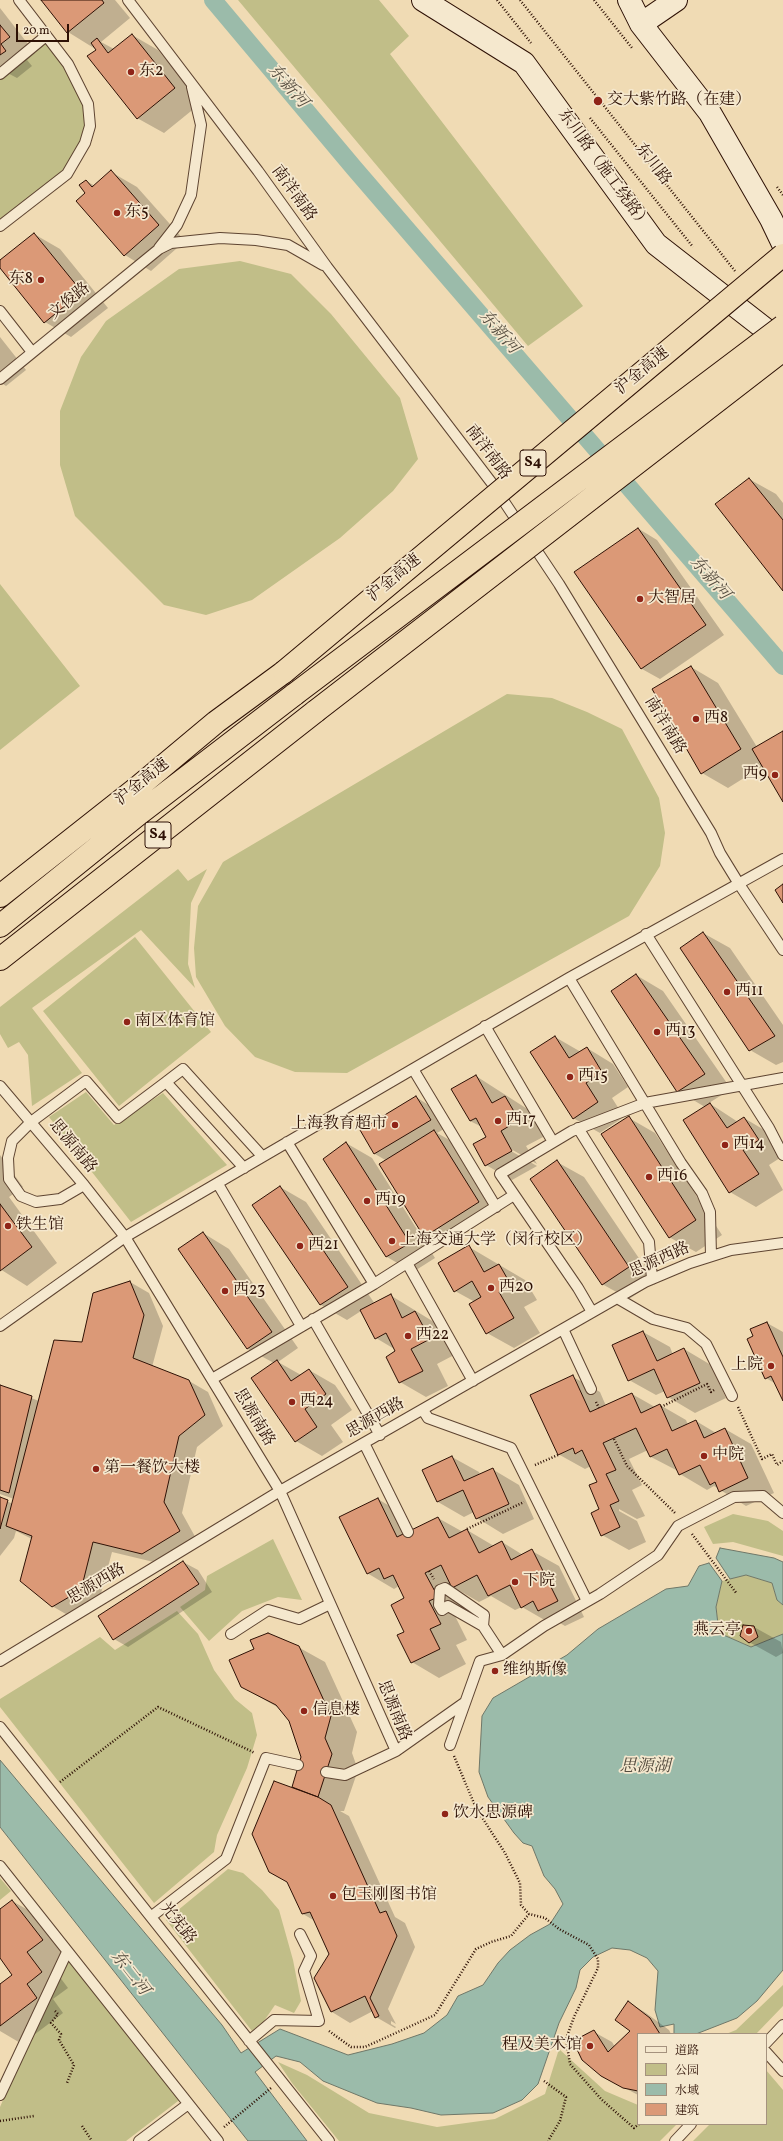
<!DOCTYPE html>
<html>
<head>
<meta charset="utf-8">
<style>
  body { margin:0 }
  #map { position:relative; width:783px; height:2141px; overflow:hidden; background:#f0dbb4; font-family:Vollkorn,"Noto Serif SC",serif }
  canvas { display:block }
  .legend { position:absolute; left:637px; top:2033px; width:130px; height:92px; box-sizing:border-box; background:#f5e8ce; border:1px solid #a5927e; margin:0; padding:5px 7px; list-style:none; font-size:12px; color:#2e1105 }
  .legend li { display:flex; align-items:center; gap:8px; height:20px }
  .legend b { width:20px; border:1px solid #a5927e }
  .scale { position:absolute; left:16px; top:24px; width:53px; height:18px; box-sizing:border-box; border:2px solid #2e1105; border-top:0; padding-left:5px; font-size:12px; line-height:14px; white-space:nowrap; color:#2e1105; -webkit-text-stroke:3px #f5e8ce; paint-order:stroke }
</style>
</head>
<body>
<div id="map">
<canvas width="783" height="2141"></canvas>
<ul class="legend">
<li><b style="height:5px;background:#f5e8ce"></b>道路</li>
<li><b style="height:11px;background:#c1be88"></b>公园</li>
<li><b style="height:11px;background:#9bbbaa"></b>水域</li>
<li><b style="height:11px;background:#db9977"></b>建筑</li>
</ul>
<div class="scale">20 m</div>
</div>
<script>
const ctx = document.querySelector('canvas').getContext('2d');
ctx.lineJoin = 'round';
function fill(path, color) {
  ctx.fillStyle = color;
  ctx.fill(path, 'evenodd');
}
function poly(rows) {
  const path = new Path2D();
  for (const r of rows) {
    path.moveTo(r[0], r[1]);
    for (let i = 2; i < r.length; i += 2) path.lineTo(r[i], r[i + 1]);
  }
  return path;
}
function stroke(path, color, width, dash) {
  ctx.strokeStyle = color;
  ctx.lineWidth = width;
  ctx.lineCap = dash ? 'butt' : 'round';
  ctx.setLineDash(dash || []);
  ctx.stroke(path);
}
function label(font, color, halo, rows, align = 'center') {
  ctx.font = font + ' Vollkorn,"Noto Serif SC",serif';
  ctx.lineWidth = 3.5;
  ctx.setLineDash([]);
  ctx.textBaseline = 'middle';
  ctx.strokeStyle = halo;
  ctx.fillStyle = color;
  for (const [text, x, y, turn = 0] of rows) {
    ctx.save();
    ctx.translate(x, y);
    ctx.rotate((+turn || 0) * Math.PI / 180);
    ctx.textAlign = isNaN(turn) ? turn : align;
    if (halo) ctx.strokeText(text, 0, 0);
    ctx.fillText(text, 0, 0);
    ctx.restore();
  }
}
fill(poly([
  [238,0,379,0,409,36,390,54,583,306,528,346],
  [46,36,82,90,90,126,77,160,0,226,0,74],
  [240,261,291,274,331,314,400,398,418,459,393,491,340,538,252,600,206,615,164,605,75,516,60,465,60,411,81,357,106,321,179,269],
  [0,584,80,686,0,750],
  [507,694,552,698,587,712,622,729,659,798,665,833,660,866,629,916,347,1073,295,1072,255,1057,225,1026,196,977,194,948,198,906,223,862],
  [178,869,188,881,207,869,191,903,188,964,195,988,141,930,32,1008,82,1073,32,1106,28,1055,19,1042,8,1048,0,1034,0,1007],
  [135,937,211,1032,119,1106,43,1011],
  [86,1092,114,1125,163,1093,227,1165,131,1222,49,1117],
  [733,1514,768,1521,783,1531,783,1556,733,1542,713,1544,704,1527],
  [273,1539,302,1600,278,1597,242,1611,209,1641,180,1607,205,1590,207,1576],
  [746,1575,772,1583,777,1600,783,1605,783,1634,751,1647,719,1633,716,1607,722,1581],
  [177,1611,198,1634,214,1670,235,1699,252,1713,257,1735,247,1768,217,1835,214,1852,154,1903,0,1707,0,1699,100,1637,115,1650],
  [228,1869,243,1873,262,1890,279,1910,293,1960,301,2001,294,2013,275,2005,264,2021,252,2031,166,1920],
  [0,1878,11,1891,0,1900],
  [67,1952,182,2098,126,2141,0,2141,0,2107],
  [783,1985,783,2006,756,2034,726,2034,736,2030],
  [559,2049,605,2091,638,2105,638,2124,677,2124,660,2141,339,2141,292,2083,278,2062,307,2075,369,2113,437,2127,495,2119,545,2094],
  [766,2070,783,2090,783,2141,693,2141,710,2124,766,2124]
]), '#c1be88');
const water = poly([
  [720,1548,774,1558,783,1562,783,1605,777,1600,772,1583,746,1575,730,1579,716,1558,720,1548],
  [709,1563,722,1581,716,1607,719,1633,751,1647,783,1634,783,1970,757,2001,737,2018,696,2034,674,2034,674,2024,660,2027,655,2010,658,1971,647,1958,630,1950,612,1948,593,1957,580,1970,576,1988,559,2023,538,2084,522,2100,493,2113,441,2115,411,2108,377,2103,323,2081,300,2062,276,2056,255,2072,307,2141,248,2141,0,1827,0,1760,222,2025,241,2053,280,2029,348,2055,392,2044,424,2033,447,2015,458,1996,483,1985,498,1963,510,1950,530,1935,550,1924,563,1904,555,1889,544,1876,532,1846,523,1843,514,1833,488,1797,479,1772,482,1716,493,1698,567,1655,598,1629,666,1589,688,1586,699,1566,709,1563]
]);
fill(water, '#9bbbaa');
stroke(water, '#6f7768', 1);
fill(poly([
  [42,0,115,0,130,18,101,42,114,49,132,35,158,50,201,103,164,133,137,118,97,50,68,32],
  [0,8,35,53,27,60,32,66,17,78,0,69],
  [111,172,137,187,185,241,151,271,125,255,87,193,86,181,95,186],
  [34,234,60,249,108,308,71,337,45,322,0,267,0,262],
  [0,337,26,370,6,386,0,382],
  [749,479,776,494,783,503,783,589],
  [639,529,657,540,724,635,660,679,642,669,575,573],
  [691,667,718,683,757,747,783,732,783,800,763,766,728,788,702,773],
  [703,933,730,948,783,1025,783,1062,776,1065,750,1050],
  [636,975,663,991,731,1089,709,1103,738,1122,744,1118,771,1134,783,1156,769,1165,783,1190,756,1207,730,1192,705,1107,678,1091],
  [555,1037,581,1052,587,1048,613,1064,628,1087,612,1098,624,1117,600,1133,573,1118],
  [476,1076,532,1112,545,1136,526,1146,537,1164,511,1149,511,1151,537,1166,512,1180,486,1165,488,1138,482,1127,470,1121],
  [416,1097,430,1106,444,1129,437,1133,453,1142,497,1213,443,1247,425,1236,387,1161,375,1154,361,1131],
  [629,1118,655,1133,722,1235,696,1252,669,1237],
  [346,1143,372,1158,435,1258,413,1272,387,1257,325,1159],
  [0,1155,23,1187,9,1197,57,1263,27,1286,0,1269],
  [557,1162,584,1177,655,1282,629,1299,602,1284],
  [280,1187,306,1202,375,1304,390,1295,442,1327,456,1354,437,1364,448,1386,426,1397,400,1382,396,1350,376,1338,361,1311,347,1320,321,1305,254,1205],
  [203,1233,229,1249,298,1348,278,1362,301,1375,309,1370,335,1385,352,1410,331,1425,343,1442,322,1456,296,1441,274,1363,248,1349,180,1249],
  [469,1247,525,1280,537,1300,524,1307,540,1333,514,1348,487,1333,475,1302,455,1291],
  [130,1282,149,1293,163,1326,152,1367,189,1381,208,1392,223,1426,197,1447,182,1513,198,1542,162,1564,112,1552,99,1601,71,1617,52,1606,32,1539,16,1531,14,1538,0,1556,0,1498,13,1504,14,1499,0,1494,0,1386,39,1401],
  [767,1323,783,1332,783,1399,776,1384,766,1378,755,1337],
  [643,1332,670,1347,673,1355,684,1349,711,1365,726,1398,695,1413,668,1397,665,1391,656,1395,629,1380],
  [573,1377,600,1392,606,1406,632,1394,655,1407,660,1405,686,1420,688,1425,696,1421,716,1433,725,1429,751,1444,774,1493,746,1506,714,1486,707,1490,680,1474,678,1471,651,1457,648,1450,629,1459,642,1485,632,1490,645,1516,637,1519,619,1509,619,1511,637,1521,646,1542,629,1550,602,1535,598,1482,591,1466,585,1469,558,1454],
  [452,1457,479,1472,480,1475,492,1469,519,1485,534,1519,503,1534,477,1518,474,1512,464,1517,438,1502],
  [378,1499,404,1515,412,1531,438,1518,463,1532,467,1530,494,1546,502,1542,523,1555,532,1551,559,1566,584,1617,565,1626,553,1619,548,1622,522,1607,515,1610,491,1596,479,1602,453,1587,451,1588,463,1612,455,1616,467,1640,456,1645,466,1664,439,1678,412,1662,406,1632,406,1599,399,1586,394,1589,367,1573],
  [183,1562,198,1570,212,1592,128,1647,114,1639],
  [754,1627,781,1642,783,1653,776,1657,749,1642],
  [298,1647,325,1662,357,1732,352,1753,358,1770,344,1811,340,1811,349,1816,395,1917,405,1923,415,1947,388,2009,396,2024,391,2021,391,2024,396,2027,395,2028,376,2017,373,2011,350,2023,332,2012,315,1978,330,1954,315,1921,303,1914,300,1790,293,1786,302,1757,290,1720,279,1708,242,1687],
  [12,1901,39,1916,68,1956,53,1968,68,1988,53,1999,63,2013,22,2044,0,2031,0,1985,14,1975,0,1957,0,1910],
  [628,2002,646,2013,669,2030,671,2034,638,2034,638,2095,621,2086,594,2032,612,2042,615,2047,632,2031]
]), '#0003');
stroke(poly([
  [213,0,354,168,783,666]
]), '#9bbbaa', 18);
const building = poly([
  [41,0,102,0,104,3,67,33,41,0],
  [0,25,10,37,1,44,6,51,0,55,0,25],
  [132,34,175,88,137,119,87,56,96,50,91,43,97,38,108,53,132,34],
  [111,170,159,225,124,256,76,201,85,193,79,185,86,180,92,187,111,170],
  [34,233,82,292,44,323,0,268,0,260,34,233],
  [749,478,783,520,783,591,715,504,749,478],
  [638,528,706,625,641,669,574,572,638,528],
  [691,666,741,749,701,774,652,689,691,666],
  [783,731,783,802,752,749,783,731],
  [783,884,783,903,775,890,783,884],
  [703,932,775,1036,749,1051,680,948,703,932],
  [636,974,705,1074,677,1092,611,991,636,974],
  [555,1036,569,1058,587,1047,602,1072,586,1083,598,1102,573,1119,530,1052,555,1036],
  [476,1075,492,1103,505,1096,519,1120,501,1131,512,1151,485,1166,473,1144,486,1137,476,1118,470,1121,451,1089,476,1075],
  [416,1096,431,1120,374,1154,360,1130,416,1096],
  [710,1103,727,1128,744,1117,759,1140,743,1150,759,1174,729,1193,683,1120,710,1103],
  [629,1116,696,1220,669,1238,601,1134,629,1116],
  [434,1130,479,1202,424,1237,379,1164,434,1130],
  [346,1142,410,1243,386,1257,323,1159,346,1142],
  [557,1160,629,1267,602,1285,530,1179,557,1160],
  [280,1186,348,1287,320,1305,252,1205,280,1186],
  [0,1204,32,1247,0,1271,0,1204],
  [203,1232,272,1332,247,1349,178,1249,203,1232],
  [469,1245,484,1272,499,1264,511,1285,499,1292,514,1318,486,1334,469,1304,481,1297,472,1281,454,1292,438,1263,469,1245],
  [130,1281,144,1315,133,1358,189,1380,205,1415,179,1436,164,1502,180,1531,142,1554,93,1542,81,1590,52,1607,20,1581,32,1536,6,1526,54,1340,82,1342,93,1293,130,1281],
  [391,1294,402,1318,415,1311,430,1339,411,1349,423,1371,399,1383,386,1357,395,1351,386,1333,375,1339,360,1310,391,1294],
  [767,1322,783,1357,783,1401,771,1376,765,1379,747,1339,753,1336,750,1329,767,1322],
  [643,1331,657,1361,684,1348,700,1383,667,1398,654,1369,628,1381,612,1345,643,1331],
  [277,1360,291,1381,309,1369,326,1394,305,1409,317,1427,295,1442,251,1378,277,1360],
  [573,1375,590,1412,632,1393,641,1413,660,1404,672,1431,696,1420,704,1438,725,1428,748,1478,719,1492,715,1482,710,1485,700,1465,679,1475,667,1449,650,1457,636,1428,603,1443,616,1470,606,1474,619,1501,610,1505,620,1527,601,1536,591,1513,599,1509,589,1485,597,1482,582,1450,575,1454,573,1448,558,1455,530,1395,573,1375],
  [0,1385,32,1396,9,1493,0,1490,0,1385],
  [452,1456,464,1481,493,1468,509,1504,476,1519,463,1490,437,1502,422,1470,452,1456],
  [0,1497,8,1500,0,1529,0,1497],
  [378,1498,397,1537,438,1517,449,1538,467,1529,479,1553,502,1541,511,1560,532,1549,558,1601,538,1611,533,1601,521,1608,510,1585,488,1596,477,1575,452,1588,441,1565,425,1573,438,1597,429,1601,441,1624,430,1629,440,1649,411,1663,397,1635,404,1632,391,1605,404,1598,393,1575,384,1579,379,1568,367,1574,339,1517,378,1498],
  [183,1561,199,1584,113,1640,98,1616,183,1561],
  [743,1625,754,1626,758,1637,749,1643,740,1636,743,1625],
  [268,1633,299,1646,331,1716,325,1738,332,1754,318,1797,292,1787,301,1757,289,1721,276,1705,241,1687,229,1660,254,1649,250,1640,268,1633],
  [274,1781,318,1797,331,1805,380,1913,386,1911,397,1936,370,1998,379,2016,375,2018,365,1996,331,2012,314,1978,329,1954,310,1912,302,1914,287,1882,269,1872,252,1834,274,1781],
  [12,1900,43,1940,27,1952,42,1972,27,1984,37,1998,0,2026,0,1984,12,1975,0,1958,0,1909,12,1900],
  [628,2001,650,2018,660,2034,638,2034,638,2091,623,2088,601,2076,582,2060,573,2041,594,2030,608,2052,630,2031,615,2020,628,2001]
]);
fill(building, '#db9977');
stroke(building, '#2e1105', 1);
const service = poly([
  [128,0,258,171,327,267,491,482,521,527],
  [0,74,46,36],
  [0,226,67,174,85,143,90,126,88,104,68,64,19,0],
  [159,248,177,225,191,195,201,125,192,87],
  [0,311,32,352],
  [0,379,159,249,171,243,220,238,256,240,288,245,323,265],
  [531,542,559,584,711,833,720,853,739,884,783,950],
  [646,934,769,1128,783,1155],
  [569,978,681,1163,702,1193,710,1212,711,1256],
  [485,1026,553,1142],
  [413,1069,496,1207],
  [0,1086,84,1185,125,1237,280,1491,396,1751,345,1775,326,1772],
  [578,1128,649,1242,652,1279],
  [287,1142,374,1284],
  [244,1168,166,1082,183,1069,262,1156],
  [218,1184,301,1326],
  [84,1185,60,1199,36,1202,21,1196,9,1179,8,1158,12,1141,31,1122,86,1081,118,1118,166,1082],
  [407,1263,473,1381],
  [617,1298,653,1319,687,1328,706,1344,732,1396],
  [592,1312,578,1288,500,1174,572,1131,645,1103,783,1078],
  [313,1319,380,1435],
  [0,1326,125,1237,569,978,783,859],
  [563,1329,591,1389],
  [212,1379,374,1284,514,1195],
  [423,1410,428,1418,511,1448,587,1601],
  [364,1443,408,1532],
  [483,1626,448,1606,442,1610,439,1605,440,1590,445,1588,484,1615,483,1626,502,1655],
  [231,1634,268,1610,299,1619,330,1604],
  [0,1661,280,1491,645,1282,690,1263,731,1250,783,1243],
  [0,1727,329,2141],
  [450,1745,480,1661,502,1655,544,1626,600,1594,658,1555,678,1526,734,1497,763,1496,783,1513],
  [396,1751,464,1703],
  [0,1866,218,2141],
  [152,1916,226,1859,266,1758,298,1765],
  [249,2041,274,2020,319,2021,304,1971,311,1956,300,1934],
  [766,2043,783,2025],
  [766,2052,783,2071],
  [0,2095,67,1952],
  [139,2141,187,2105],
  [675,2141,691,2124]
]);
const secondary = poly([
  [423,0,524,63,656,244,783,343],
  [629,0,641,24,710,113,771,219,783,244],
  [641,24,676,0]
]);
const motorway = poly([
  [0,896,137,788,216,722,284,672],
  [0,926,140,813,295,694],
  [0,959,316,711]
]);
stroke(service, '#5e4431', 12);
stroke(secondary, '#2e1105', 24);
stroke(motorway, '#2e1105', 24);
stroke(poly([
  [497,0,531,43],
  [520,0,735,271],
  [594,0,632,48],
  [590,118,693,247],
  [777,187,783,195],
  [596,1402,599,1408],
  [661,1407,707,1384,711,1392,714,1390],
  [738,1407,762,1459,772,1454,777,1465,783,1461],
  [614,1439,627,1466,675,1513],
  [535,1465,558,1455],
  [467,1529,524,1502],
  [692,1534,737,1594],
  [429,1571,434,1579],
  [454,1756,476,1808,505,1853,520,1883,521,1905,529,1914,545,1918,559,1929,589,1945,598,1959,598,1968,574,2017,566,2039,570,2064,602,2100,634,2128,639,2124],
  [60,1782,158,1707,255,1753],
  [55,2011,58,2014,51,2023,61,2034,59,2040,74,2065,67,2083],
  [329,2031,351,2047,365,2047,435,2015,476,1949,491,1942,511,1936,529,1914],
  [544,2081,566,2097,560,2121,548,2141],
  [0,2121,34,2116],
  [82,2126,92,2141],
  [224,2127,271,2088]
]), '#2e1105', 2.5, [1, 2]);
stroke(service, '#f5e8ce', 10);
stroke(secondary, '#f5e8ce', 22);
stroke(motorway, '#f0dbb4', 22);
const motorwayBridge = poly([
  [284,672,783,255],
  [295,694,783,326],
  [316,711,783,350]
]);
stroke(motorwayBridge, '#2e1105', 24, []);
stroke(motorwayBridge, '#f0dbb4', 22);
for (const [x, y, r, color] of [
  [131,72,4,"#8f2418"],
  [598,101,5,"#8f2418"],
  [117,213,4,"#8f2418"],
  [41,280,4,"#8f2418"],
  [640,599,4,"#8f2418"],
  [696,719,4,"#8f2418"],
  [775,775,4,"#8f2418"],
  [727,992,4,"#8f2418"],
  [127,1022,4,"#8f2418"],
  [657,1032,4,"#8f2418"],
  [570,1077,4,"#8f2418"],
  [498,1121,4,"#8f2418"],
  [395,1125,4,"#8f2418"],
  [725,1145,4,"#8f2418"],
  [649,1177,4,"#8f2418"],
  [367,1201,4,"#8f2418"],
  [8,1226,4,"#8f2418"],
  [392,1241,4,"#8f2418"],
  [300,1246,4,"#8f2418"],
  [491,1288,4,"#8f2418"],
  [225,1291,4,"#8f2418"],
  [408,1336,4,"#8f2418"],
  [771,1366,4,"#8f2418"],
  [292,1402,4,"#8f2418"],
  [704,1456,4,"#8f2418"],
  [96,1469,4,"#8f2418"],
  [515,1582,4,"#8f2418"],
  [749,1631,4,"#8f2418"],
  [495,1671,4,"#8f2418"],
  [304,1711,4,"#8f2418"],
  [445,1814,4,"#8f2418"],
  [333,1896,4,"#8f2418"],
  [590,2046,4,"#8f2418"]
]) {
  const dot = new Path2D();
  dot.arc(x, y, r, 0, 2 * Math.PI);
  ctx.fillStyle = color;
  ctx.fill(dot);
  stroke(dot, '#f5e8ce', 1.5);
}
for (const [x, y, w] of [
  [533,463,26],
  [158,835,26]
]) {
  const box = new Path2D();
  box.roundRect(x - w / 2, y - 13, w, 26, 3);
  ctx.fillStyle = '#f5e8ce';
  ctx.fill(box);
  stroke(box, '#2e1105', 1);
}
label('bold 15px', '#2e1105', null, [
  ["S4",533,463],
  ["S4",158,835]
]);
label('16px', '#2e1105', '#f5e8ce', [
  ["东2",139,72],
  ["交大紫竹路（在建）",607,101],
  ["东5",125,213],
  ["东8",33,280,"right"],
  ["大智居",648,599],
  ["西8",704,719],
  ["西9",767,775,"right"],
  ["西11",735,992],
  ["南区体育馆",135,1022],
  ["西13",665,1032],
  ["西15",578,1077],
  ["西17",506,1121],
  ["上海教育超市",387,1125,"right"],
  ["西14",733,1145],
  ["西16",657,1177],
  ["西19",375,1201],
  ["铁生馆",16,1226],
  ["上海交通大学（闵行校区）",400,1241],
  ["西21",308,1246],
  ["西20",499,1288],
  ["西23",233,1291],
  ["西22",416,1336],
  ["上院",763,1366,"right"],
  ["西24",300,1402],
  ["中院",712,1456],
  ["第一餐饮大楼",104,1469],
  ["下院",523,1582],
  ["燕云亭",741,1631,"right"],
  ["维纳斯像",503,1671],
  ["信息楼",312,1711],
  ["饮水思源碑",453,1814],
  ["包玉刚图书馆",341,1896],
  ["程及美术馆",582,2046,"right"]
], 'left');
label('16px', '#2e1105', '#f5e8ce', [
  ["东川路",652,165,52],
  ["东川路（施工绕路）",603,170,54],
  ["南洋南路",293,194,54],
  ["文俊路",70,302,-39],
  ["沪金高速",643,372,-40],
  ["南洋南路",487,453,53],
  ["沪金高速",395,579,-40],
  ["南洋南路",664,726,59],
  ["沪金高速",143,783,-39],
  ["思源南路",72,1147,50],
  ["思源西路",660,1261,-24],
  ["思源南路",253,1418,59],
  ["思源西路",376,1419,-30],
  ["思源西路",97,1585,-31],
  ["思源南路",393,1711,68],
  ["光宪路",177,1924,52]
]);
label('italic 17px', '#544c3f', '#f5e8ce', [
  ["东新河",287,87,49],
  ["东新河",498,333,49],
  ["东新河",709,579,49],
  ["思源湖",645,1768],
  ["东二河",129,1974,52]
]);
</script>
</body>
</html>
